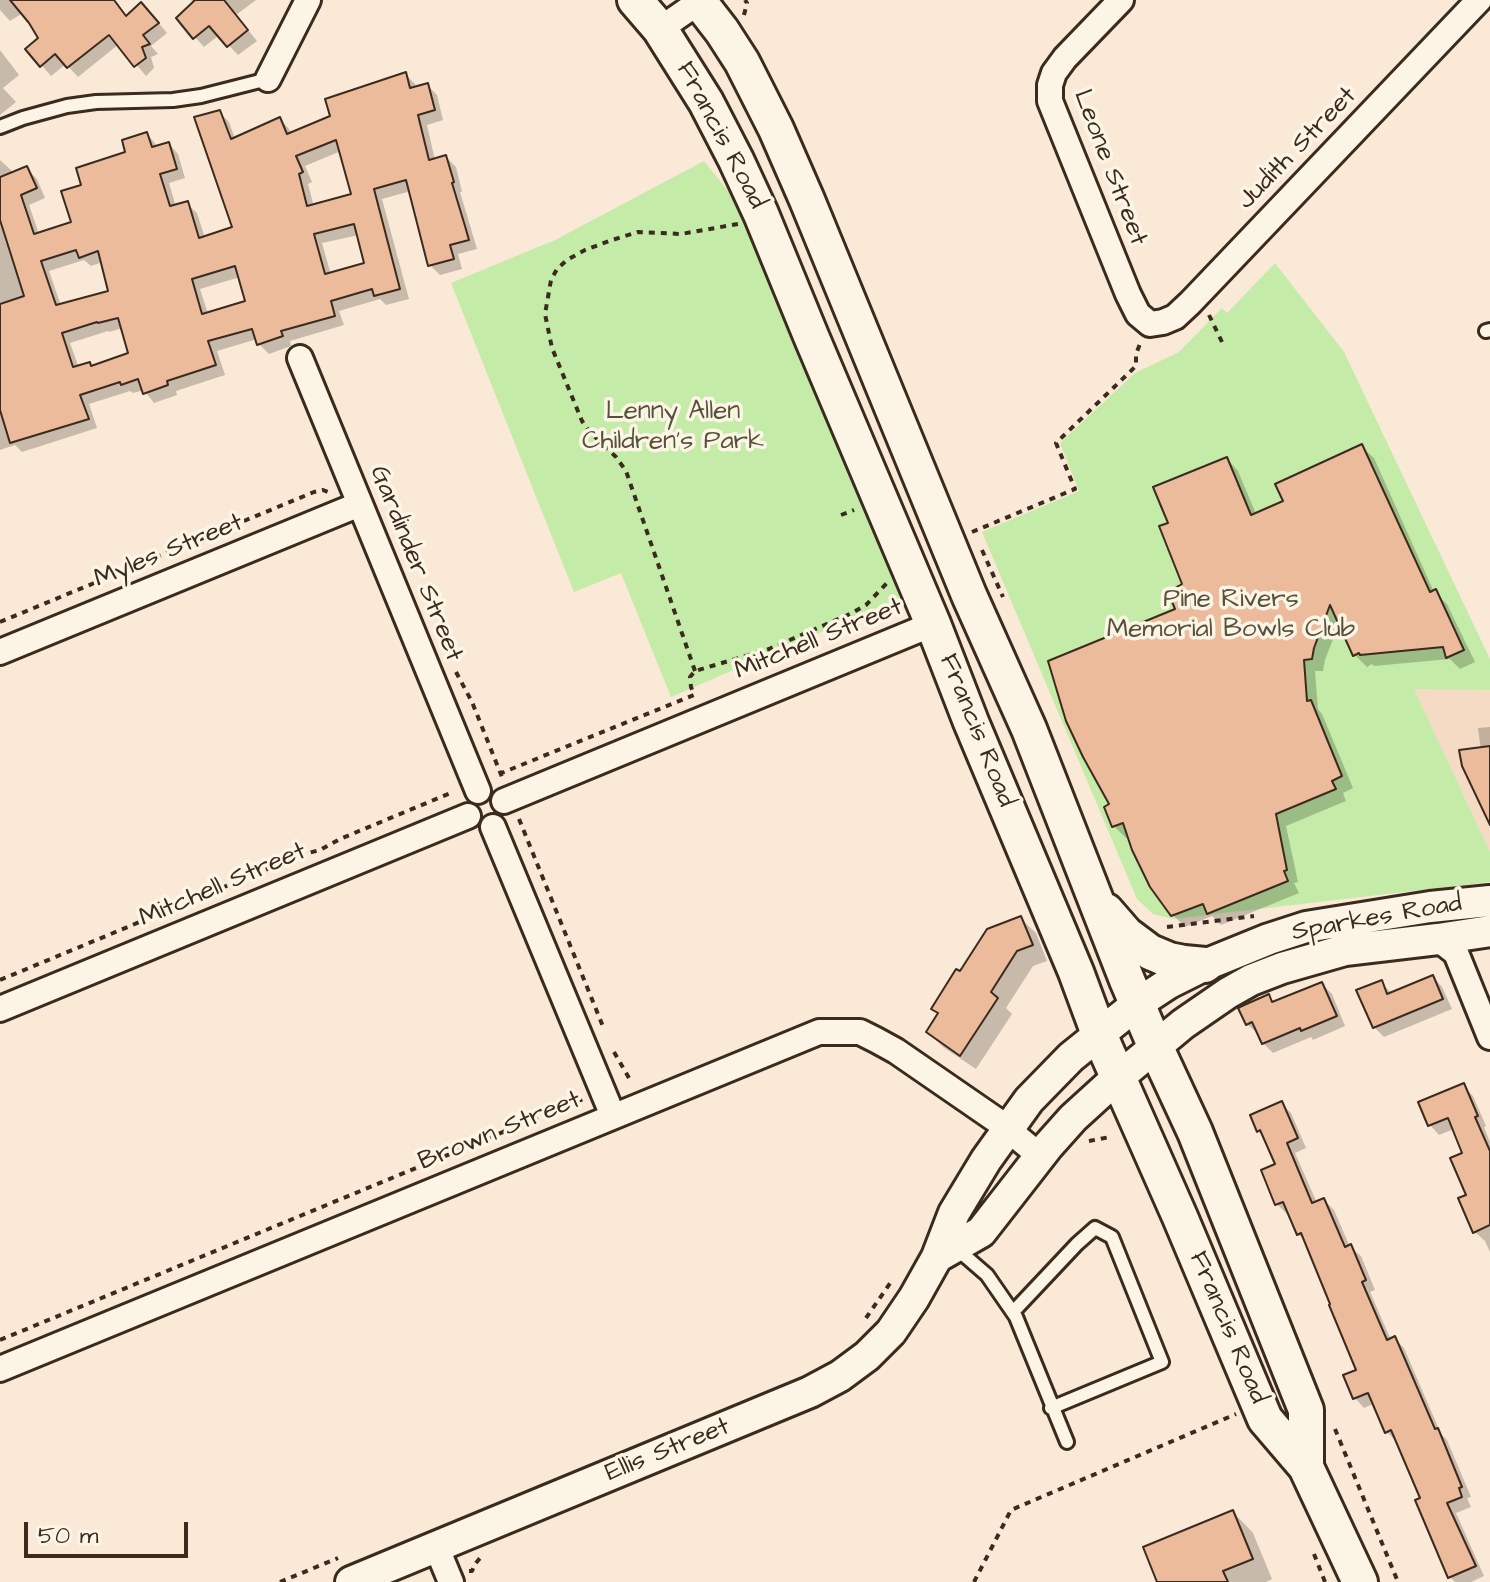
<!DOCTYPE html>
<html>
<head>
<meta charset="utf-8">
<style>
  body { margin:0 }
  #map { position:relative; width:1490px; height:1582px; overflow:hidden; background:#f9e9d6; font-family:"Architects Daughter",sans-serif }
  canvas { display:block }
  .scale { position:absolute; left:24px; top:1522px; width:164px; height:36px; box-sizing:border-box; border:4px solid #3b2a1e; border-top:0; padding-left:10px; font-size:24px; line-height:28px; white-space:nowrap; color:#3b2a1e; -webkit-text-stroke:6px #fcf5e5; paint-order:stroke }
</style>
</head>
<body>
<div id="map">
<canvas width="1490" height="1582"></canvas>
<div class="scale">50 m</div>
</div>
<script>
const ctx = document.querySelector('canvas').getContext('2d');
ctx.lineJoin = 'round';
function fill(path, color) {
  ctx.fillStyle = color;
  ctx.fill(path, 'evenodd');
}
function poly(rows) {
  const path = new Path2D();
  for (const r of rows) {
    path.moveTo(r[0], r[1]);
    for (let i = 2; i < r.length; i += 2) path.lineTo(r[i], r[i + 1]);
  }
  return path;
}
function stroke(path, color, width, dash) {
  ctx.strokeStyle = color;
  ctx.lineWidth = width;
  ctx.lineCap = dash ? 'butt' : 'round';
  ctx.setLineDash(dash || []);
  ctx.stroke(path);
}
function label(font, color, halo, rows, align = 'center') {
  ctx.font = font + ' "Architects Daughter",sans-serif';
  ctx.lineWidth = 7;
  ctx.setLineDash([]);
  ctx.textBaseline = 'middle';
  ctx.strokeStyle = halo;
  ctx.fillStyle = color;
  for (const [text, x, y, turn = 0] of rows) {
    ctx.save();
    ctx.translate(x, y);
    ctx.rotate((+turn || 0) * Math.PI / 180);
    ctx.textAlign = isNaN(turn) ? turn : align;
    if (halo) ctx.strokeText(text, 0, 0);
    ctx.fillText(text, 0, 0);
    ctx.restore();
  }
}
fill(poly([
  [1413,688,1490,690,1490,852]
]), '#f5dbc4');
fill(poly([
  [704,161,728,191,808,356,906,569,898,599,671,697,621,573,574,592,451,283,555,240],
  [1275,263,1344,352,1490,659,1490,690,1414,689,1490,852,1490,882,1173,919,1153,914,1137,899,982,532,1079,491,1060,443,1135,373,1179,352,1222,308,1227,313]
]), '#c4eca8');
fill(poly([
  [0,0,113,0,127,17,151,14,167,33,151,46,158,54,151,57,154,68,146,76,119,44,78,77,66,64,51,76,28,49,41,38,23,13,10,21,0,10],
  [191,0,256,0,236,15,257,41,238,55,219,35,204,47,178,18,194,4],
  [0,50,19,75,3,88,16,102,0,115],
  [406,75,415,84,416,88,427,85,437,95,443,120,427,125,435,160,446,157,456,167,462,192,460,192,477,249,458,254,462,269,440,275,430,265,411,191,382,199,409,299,386,305,380,299,339,311,344,325,290,341,291,346,269,354,259,344,257,339,217,351,225,375,176,391,177,395,154,403,144,390,133,393,130,391,89,404,97,428,22,452,15,445,0,450,0,412,2,411,0,403,0,223,4,221,0,213,0,160,11,170,13,174,27,169,37,179,45,198,29,205,39,234,74,223,84,186,128,154,147,134,158,147,169,144,178,154,185,178,169,183,176,207,187,204,197,213,205,238,234,228,219,112,229,122,235,139,280,119,289,129,292,134,332,117],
  [341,151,353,195,314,207,308,184,312,182,305,166],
  [359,235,367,265,331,275,322,243],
  [84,260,91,266,103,262,111,293,61,306,49,271],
  [240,277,248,302,208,314,200,289],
  [123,328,131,355,92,368,79,368,70,343,108,331,109,332],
  [1362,447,1374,458,1434,592,1447,604,1475,662,1460,669,1450,659,1374,666,1372,664,1367,667,1355,655,1340,621,1325,660,1323,671,1315,671,1318,709,1322,714,1353,788,1343,793,1346,801,1286,826,1298,882,1294,883,1299,893,1221,925,1212,916,1185,927,1173,915,1130,836,1126,838,1114,826,1112,805,1178,610,1184,584,1171,524,1227,459,1238,471,1256,514,1286,502],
  [1490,727,1490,820,1478,728],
  [1020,918,1036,933,1047,961,1033,966,1006,1008,1012,1014,976,1069,943,1047,928,1032,939,1015,933,1008,960,974],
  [1433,977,1442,987,1452,1009,1384,1037,1374,1027,1381,982,1392,994],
  [1322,984,1332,994,1345,1026,1313,1040,1311,1037,1273,1053,1263,1043,1259,1033,1257,1033,1247,1024,1269,997,1275,1003],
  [1463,1086,1473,1096,1486,1126,1484,1127,1490,1142,1490,1252,1485,1241,1474,1231,1464,1154,1454,1129,1439,1135,1430,1125],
  [1281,1103,1291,1113,1306,1148,1295,1153,1317,1203,1324,1200,1334,1210,1350,1247,1361,1256,1375,1290,1370,1292,1391,1340,1395,1339,1404,1348,1441,1434,1447,1440,1471,1497,1467,1498,1471,1507,1456,1513,1484,1576,1471,1582,1455,1582,1450,1577,1422,1499,1397,1442,1387,1432,1373,1404,1364,1408,1355,1398,1359,1371,1306,1241,1298,1234,1290,1213,1287,1214,1277,1204,1277,1165,1266,1139,1258,1131],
  [1233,1512,1253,1533,1272,1579,1266,1582,1159,1582]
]), '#0003');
const building = poly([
  [10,0,114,0,126,16,141,2,159,23,143,35,150,44,142,47,146,58,134,67,109,35,67,68,55,54,40,67,25,49,38,38,29,23,10,0],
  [195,0,224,0,248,30,227,47,209,26,193,39,176,18,195,0],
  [406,72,410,88,428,83,435,110,418,115,429,160,446,155,454,182,452,183,465,226,469,240,450,245,454,259,428,266,406,180,374,189,400,289,374,296,372,289,331,301,335,316,281,331,283,336,257,345,252,329,208,341,216,365,167,381,168,385,143,394,138,379,121,385,120,382,80,395,89,419,10,443,0,410,0,304,24,296,0,220,0,177,27,166,37,188,21,195,34,234,71,222,61,191,81,185,76,168,125,152,122,140,147,132,152,147,169,142,177,169,160,174,170,206,188,201,199,238,232,227,194,117,220,110,231,139,280,117,287,134,330,116,325,99,406,72],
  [336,140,351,194,307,206,299,174,303,172,296,156,336,140],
  [354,224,364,263,325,274,314,234,354,224],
  [76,250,79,258,98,251,108,291,56,305,41,261,76,250],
  [235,266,245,301,202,314,192,279,235,266],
  [118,318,128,353,91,366,90,362,73,367,62,333,97,322,98,323,118,318],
  [1362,444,1430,592,1436,589,1464,650,1446,658,1443,647,1360,655,1359,653,1353,656,1330,605,1314,648,1312,659,1304,660,1307,701,1311,700,1342,776,1332,781,1336,789,1276,814,1287,870,1284,871,1288,881,1207,914,1203,904,1171,916,1150,887,1132,850,1123,823,1112,827,1104,807,1109,804,1083,757,1066,721,1048,661,1175,609,1168,592,1182,584,1159,526,1168,523,1153,487,1227,457,1251,515,1283,501,1275,484,1362,444],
  [1490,746,1490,825,1462,766,1459,750,1490,746],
  [1021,916,1033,945,1017,951,991,992,998,998,960,1056,926,1032,938,1013,931,1009,956,969,960,971,987,929,1021,916],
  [1433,975,1443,999,1373,1028,1356,990,1382,980,1387,994,1433,975],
  [1322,982,1337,1016,1301,1031,1300,1028,1262,1044,1252,1022,1246,1025,1238,1008,1242,1006,1269,994,1272,1002,1322,982],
  [1464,1083,1478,1116,1475,1117,1490,1151,1490,1225,1473,1233,1458,1198,1466,1195,1450,1158,1462,1153,1448,1118,1428,1126,1418,1102,1464,1083],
  [1282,1101,1298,1138,1287,1143,1312,1203,1324,1198,1345,1247,1351,1244,1366,1280,1362,1282,1387,1340,1395,1336,1435,1429,1438,1428,1462,1487,1459,1488,1462,1497,1447,1503,1476,1566,1448,1578,1415,1500,1420,1498,1391,1430,1385,1433,1368,1393,1353,1399,1343,1375,1356,1370,1329,1305,1330,1304,1301,1233,1297,1235,1283,1202,1275,1205,1261,1170,1275,1164,1260,1130,1257,1132,1250,1115,1282,1101],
  [1233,1510,1253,1559,1223,1571,1228,1582,1157,1582,1143,1547,1233,1510]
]);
fill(building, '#ebbb9b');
stroke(building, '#3b2a1e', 2);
const service = poly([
  [0,127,23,118,67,106,96,102,173,100,201,96,268,79],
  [1486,331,1490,330],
  [957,1249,987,1275,1016,1317,1067,1442],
  [1013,1312,1077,1244,1095,1228,1112,1237,1162,1362,1051,1408]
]);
const minor = poly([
  [1121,0,1065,58,1054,73,1050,85,1050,101,1128,294,1138,314,1150,324,1163,322,1175,317,1190,303,1479,0],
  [660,29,702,0],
  [268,79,308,0],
  [300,358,478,791],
  [0,652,360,504],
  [504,801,933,624],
  [493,827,613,1116],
  [1438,939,1456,953,1490,1037],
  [0,1009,468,816],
  [0,1369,819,1032,860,1032,876,1040,896,1051,999,1122,1040,1156],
  [436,1546,451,1582]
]);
const tertiary = poly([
  [937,1257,981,1232,1048,1146,1073,1118,1107,1087,1183,1024,1228,993,1251,980,1282,968,1345,950,1438,939,1490,931],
  [351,1582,810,1392,840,1376,867,1356,891,1332,914,1298,937,1257,954,1213,986,1160,1029,1100,1071,1057,1137,1004,1169,983,1205,965,1269,939,1306,927,1430,907,1490,901]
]);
const secondary = poly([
  [635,0,660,29,706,102,736,160,761,214,811,336,933,624,971,722,1076,972,1099,1034,1180,1217,1265,1419,1306,1467,1360,1582],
  [698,0,722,31,742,62,776,129,807,200,969,595,1029,729,1127,980,1156,1048,1195,1132,1306,1410,1306,1467],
  [1106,911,1126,934,1150,952,1169,960,1184,963,1205,965]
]);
stroke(service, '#3b2a1e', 18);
stroke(minor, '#3b2a1e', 30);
stroke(tertiary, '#3b2a1e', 36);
stroke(secondary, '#3b2a1e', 40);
stroke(poly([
  [744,15,747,3,745,0],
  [1209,315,1222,342],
  [841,515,854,510],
  [972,532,1075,489,1056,443,1136,366,1136,354,1140,344],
  [982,550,1003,597],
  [0,622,314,492,323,490,328,492],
  [695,671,626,471,616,457,589,431,582,421,552,348,545,314,551,280,557,269,567,260,585,250,609,241,638,232,681,234,738,224],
  [456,672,472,702,502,777],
  [499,774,694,695,691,687,690,677,695,671,769,649,850,614,866,605,887,583],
  [519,819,604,1029],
  [1167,927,1254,916],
  [0,980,301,855,320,850,340,839,453,792],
  [614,1052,629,1078],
  [1089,1141,1110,1137],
  [866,1318,893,1279],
  [0,1340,583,1099],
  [1335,1429,1398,1582],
  [1314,1554,1325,1582],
  [469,1571,472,1571,475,1564,481,1557],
  [280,1582,338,1558],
  [974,1582,1011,1510,1236,1414]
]), '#3b2a1e', 4, [6, 6]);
stroke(service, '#fcf5e5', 12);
stroke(minor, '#fcf5e5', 24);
stroke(tertiary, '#fcf5e5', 30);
stroke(secondary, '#fcf5e5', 34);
label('26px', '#3b2a1e', '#fcf5e5', [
  ["Francis Road",720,136,62],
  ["Judith Street",1298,149,-46],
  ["Leone Street",1109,168,69],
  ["Myles Street",169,552,-22],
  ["Gardinder Street",415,564,68],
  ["Mitchell Street",819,640,-22],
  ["Francis Road",976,731,68],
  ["Mitchell Street",223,886,-23],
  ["Sparkes Road",1377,919,-10],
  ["Brown Street",500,1132,-22],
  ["Francis Road",1227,1328,67],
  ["Ellis Street",668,1451,-22]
]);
label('26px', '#56513a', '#fcf5e5', [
  ["Lenny Allen",673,413],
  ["Children's Park",673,443],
  ["Pine Rivers",1231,601],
  ["Memorial Bowls Club",1231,631]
]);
</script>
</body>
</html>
